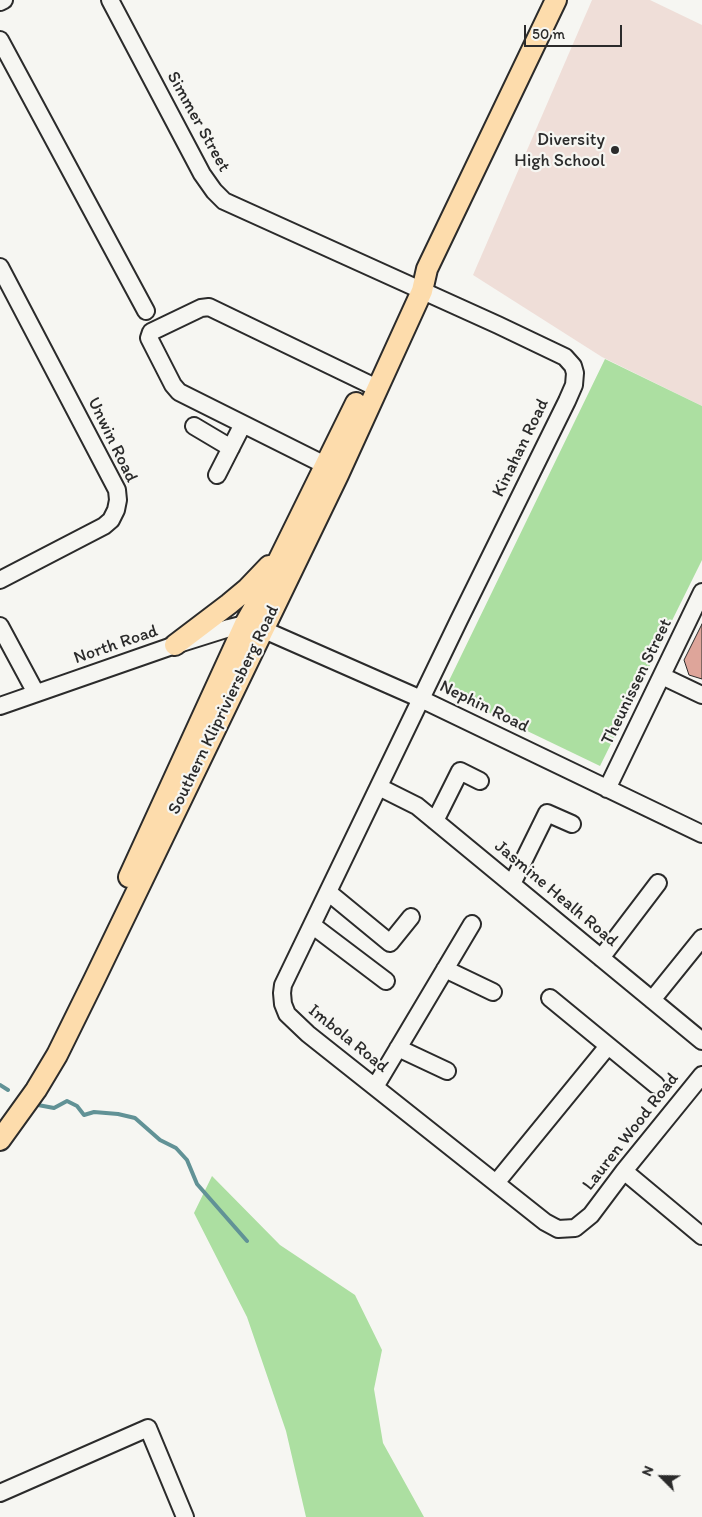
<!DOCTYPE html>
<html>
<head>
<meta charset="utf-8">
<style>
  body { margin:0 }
  #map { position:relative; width:702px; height:1517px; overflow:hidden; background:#f6f6f2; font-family:Itim,sans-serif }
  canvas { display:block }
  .north { position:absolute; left:637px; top:1452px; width:50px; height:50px; -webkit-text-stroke:4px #f6f6f2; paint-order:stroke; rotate:293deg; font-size:14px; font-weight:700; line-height:20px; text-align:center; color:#2b2b2b }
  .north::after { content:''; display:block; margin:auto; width:18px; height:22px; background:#2b2b2b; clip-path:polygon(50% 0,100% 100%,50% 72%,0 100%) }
  .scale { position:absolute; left:524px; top:25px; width:98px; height:22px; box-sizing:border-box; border:2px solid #2b2b2b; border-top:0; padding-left:6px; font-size:15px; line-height:18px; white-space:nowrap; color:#2b2b2b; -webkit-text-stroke:4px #f6f6f2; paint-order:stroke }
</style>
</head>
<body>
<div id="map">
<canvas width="702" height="1517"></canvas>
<div class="north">N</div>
<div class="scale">50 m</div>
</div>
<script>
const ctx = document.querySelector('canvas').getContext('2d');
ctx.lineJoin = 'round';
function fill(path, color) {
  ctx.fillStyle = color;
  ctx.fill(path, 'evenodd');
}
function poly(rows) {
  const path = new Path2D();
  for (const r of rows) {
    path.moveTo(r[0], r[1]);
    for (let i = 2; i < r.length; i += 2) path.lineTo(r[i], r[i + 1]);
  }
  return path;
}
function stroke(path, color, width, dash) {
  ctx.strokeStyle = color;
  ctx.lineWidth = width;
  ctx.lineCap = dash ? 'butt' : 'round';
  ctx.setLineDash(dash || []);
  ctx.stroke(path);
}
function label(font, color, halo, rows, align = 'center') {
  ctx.font = font + ' Itim,sans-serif';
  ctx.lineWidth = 4.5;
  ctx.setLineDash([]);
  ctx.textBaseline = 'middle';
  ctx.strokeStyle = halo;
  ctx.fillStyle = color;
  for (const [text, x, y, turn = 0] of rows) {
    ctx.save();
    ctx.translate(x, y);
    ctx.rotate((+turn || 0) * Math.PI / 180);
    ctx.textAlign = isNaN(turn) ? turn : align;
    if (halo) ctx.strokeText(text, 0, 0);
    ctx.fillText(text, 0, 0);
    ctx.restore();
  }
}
fill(poly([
  [592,0,650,0,702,25,702,406,602,357,473,275]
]), '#efded8');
fill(poly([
  [605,359,702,406,702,560,600,766,444,691],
  [212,1176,280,1245,355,1295,382,1350,374,1389,383,1443,424,1517,306,1517,286,1431,247,1317,194,1213]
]), '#acdfa1');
stroke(poly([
  [0,1085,8,1090],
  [38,1105,54,1108,67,1101,77,1106,84,1115,94,1112,118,1114,135,1118,160,1140,176,1148,187,1160,197,1184,247,1241]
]), '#619296', 4);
const building = poly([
  [702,624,702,679,689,675,684,660,702,624]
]);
fill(building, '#dea59a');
stroke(building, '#2b2b2b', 1);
const minor = poly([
  [110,0,202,174,214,191,224,201,498,325,565,357,573,366,575,373,574,385,567,401,459,620,283,985,282,993,283,1004,287,1014,308,1034,545,1222,558,1229,575,1228,591,1215,624,1171,702,1075],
  [0,2,4,0],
  [0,40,146,311],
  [0,267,117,490,118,500,116,510,111,520,104,526,0,580],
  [194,426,231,448],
  [325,465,179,392,173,385,149,338,151,332,201,308,209,307,377,388],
  [217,475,243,424],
  [0,626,36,693],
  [662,676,702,695],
  [0,706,175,645,229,628,245,624,262,629,421,699,702,834],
  [379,787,417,806,702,1041],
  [607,789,702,592],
  [435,821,460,771,480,781],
  [512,884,547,813,572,824],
  [328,892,390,943,411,917],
  [312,925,386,981],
  [601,958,658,883],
  [445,969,493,992],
  [550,998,656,1085],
  [652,1000,702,938],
  [398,1048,447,1071],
  [375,1087,472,924],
  [624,1171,702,1236],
  [496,1183,608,1046],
  [0,1493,148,1428,185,1517]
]);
const major = poly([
  [175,645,229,604,247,589,269,566],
  [129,877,245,624,263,592,356,403],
  [0,1140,36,1090,57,1055,94,980,338,475,422,291,427,269,556,0]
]);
stroke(minor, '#2b2b2b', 20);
stroke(major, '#2b2b2b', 24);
stroke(minor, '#f6f6f2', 16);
stroke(major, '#fddcac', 20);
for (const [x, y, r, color] of [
  [615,150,5,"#2b2b2b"]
]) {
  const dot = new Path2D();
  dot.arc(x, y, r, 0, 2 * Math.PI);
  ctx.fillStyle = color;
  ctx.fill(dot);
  stroke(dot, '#f6f6f2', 2);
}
label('18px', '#2b2b2b', '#f6f6f2', [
  ["Simmer Street",198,122,61],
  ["Unwin Road",112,440,64],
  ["Kinahan Road",521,448,-64],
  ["North Road",116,645,-19],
  ["Theunissen Street",637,682,-64],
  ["Nephin Road",484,707,26],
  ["Southern Klipriviersberg Road",224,710,-64],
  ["Jasmine Healh Road",556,894,40],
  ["Imbola Road",348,1039,39],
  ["Lauren Wood Road",631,1132,-52]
]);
label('18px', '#2b2b2b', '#f6f6f2', [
  ["Diversity",605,140],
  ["High School",605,161]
], 'right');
</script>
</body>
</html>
